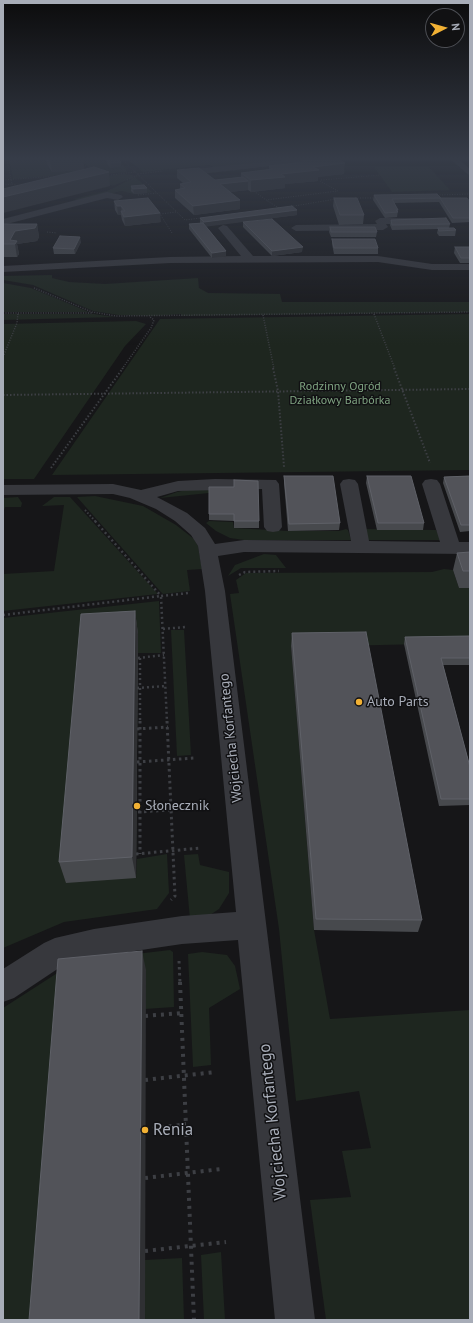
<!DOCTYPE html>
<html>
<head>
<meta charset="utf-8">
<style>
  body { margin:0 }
  #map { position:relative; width:473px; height:1323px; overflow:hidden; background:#161618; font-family:"PT Sans",sans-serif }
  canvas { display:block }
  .frame { position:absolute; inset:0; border:4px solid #a8adb8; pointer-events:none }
  .north { position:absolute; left:425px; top:8px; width:40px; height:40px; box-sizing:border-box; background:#111113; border:1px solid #4d4f55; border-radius:50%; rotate:84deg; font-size:11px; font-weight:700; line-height:16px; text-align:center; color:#a8adb8 }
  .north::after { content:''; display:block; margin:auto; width:14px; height:18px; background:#f2b134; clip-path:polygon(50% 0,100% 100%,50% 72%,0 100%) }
</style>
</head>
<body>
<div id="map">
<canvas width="473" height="1323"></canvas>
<div class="frame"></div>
<div class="north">N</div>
</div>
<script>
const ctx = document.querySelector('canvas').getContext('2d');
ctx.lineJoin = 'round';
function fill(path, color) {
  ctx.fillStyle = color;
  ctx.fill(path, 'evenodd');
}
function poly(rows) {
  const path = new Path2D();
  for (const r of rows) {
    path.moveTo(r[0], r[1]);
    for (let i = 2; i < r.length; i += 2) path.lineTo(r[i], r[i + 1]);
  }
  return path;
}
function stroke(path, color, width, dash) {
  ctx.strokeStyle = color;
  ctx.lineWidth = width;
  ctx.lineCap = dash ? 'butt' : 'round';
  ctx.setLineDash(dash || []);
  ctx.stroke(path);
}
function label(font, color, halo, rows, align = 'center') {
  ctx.font = font + ' "PT Sans",sans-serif';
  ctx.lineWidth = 3;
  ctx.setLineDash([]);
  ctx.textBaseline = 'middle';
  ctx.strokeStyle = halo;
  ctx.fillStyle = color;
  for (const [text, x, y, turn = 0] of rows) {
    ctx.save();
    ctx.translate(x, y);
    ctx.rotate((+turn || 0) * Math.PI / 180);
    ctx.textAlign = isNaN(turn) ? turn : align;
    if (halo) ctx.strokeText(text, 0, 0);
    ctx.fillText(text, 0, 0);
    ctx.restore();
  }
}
fill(poly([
  [9,160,75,160,52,172,86,170,88,173,13,179],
  [106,160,117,160,122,164,111,168,123,165,126,168,127,172,102,174,93,173,83,161],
  [128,160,246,161,282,160,214,168,210,165,143,172],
  [374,167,429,167,450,190,392,192],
  [124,174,132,175,134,177,113,186,99,181,96,177],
  [135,177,152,192,147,193,145,190,132,191,133,194,122,191,79,201,74,199,107,191],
  [52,275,52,278,69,282,105,284,198,278,199,288,208,293,280,294,282,302,470,302,470,312,181,316,181,314,154,316,118,315,93,311,33,285,3,280,3,276],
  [3,283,31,288,89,312,3,312],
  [3,314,94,314,115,317,3,320],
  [470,314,470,470,52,475,160,319],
  [136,321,146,324,125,346,34,479,3,479,3,324],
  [204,486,232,487,209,493,160,498,177,492],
  [95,496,143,506,176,525,194,539,198,546,202,569,187,570,190,591,163,594,160,591,77,497],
  [18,497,22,503,21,507,5,507,3,514,3,498],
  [54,497,70,497,158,594,3,611,3,574,54,571,64,505,42,506],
  [209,521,233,522,234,528,288,531,339,531,346,529,348,530,351,540,244,540,230,538,216,531,206,523],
  [364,529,436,530,442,540,366,540],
  [264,554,276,555,286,568,241,568,228,576,235,565],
  [444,569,453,570,459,588,470,588,470,643,291,647,314,930,330,1019,470,1010,470,1320,326,1320,310,1200,351,1197,342,1151,371,1148,359,1091,296,1101,279,929,230,594,239,593,236,580,246,573,432,572],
  [159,601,161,653,138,653,138,634,136,878,137,859,167,854,169,893,157,909,64,922,3,948,3,618],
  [171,630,184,630,191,755,177,756],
  [198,854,200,865,229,872,229,893,219,909,210,915,190,919,184,855],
  [170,950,173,952,174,1007,145,1009,41,1320,3,1320,3,1008,76,961],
  [202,952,227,955,235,966,240,989,209,1008,211,1065,193,1067,188,954],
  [221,1252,225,1320,204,1320,201,1255],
  [182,1258,184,1320,145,1320,145,1260]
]), '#1e261f');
stroke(poly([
  [77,160,83,162,89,170],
  [123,160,185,220,201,218],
  [138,174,163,171],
  [111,175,136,172],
  [3,180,57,176],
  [127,180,139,175],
  [321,180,380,175],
  [12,184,20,186],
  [3,185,12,184,7,160],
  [254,191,266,200],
  [138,195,157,193],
  [437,195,470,194],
  [355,198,376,198],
  [279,208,266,200,338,191,320,181],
  [276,209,336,199],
  [47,232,57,233],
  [172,233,160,214,176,212]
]), '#3d3f44', 1, [1, 1.5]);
stroke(poly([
  [34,288,92,312,116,316,470,312],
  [3,313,92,313],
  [374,314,395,369],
  [263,315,274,369],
  [3,357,17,323,18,313],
  [122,369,151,328,154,320,150,317]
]), '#3d3f44', 1.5, [1, 1.5]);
stroke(poly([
  [273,368,278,391,284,467],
  [394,368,430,463],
  [3,395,470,389],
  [51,468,123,368],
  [85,510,96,522]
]), '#3d3f44', 2, [1.5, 2]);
stroke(poly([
  [95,521,161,596,189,593],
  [239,575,245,572,279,571],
  [3,615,161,596,167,722],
  [163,629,185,627],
  [138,658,164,655],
  [140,658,140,722],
  [137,688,166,686]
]), '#3d3f44', 2.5, [2, 3]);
stroke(poly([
  [140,721,140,854],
  [167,721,175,896,171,900],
  [137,729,168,727],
  [137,762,194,758],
  [138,812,171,810],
  [136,854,201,848],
  [179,961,180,983]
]), '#3d3f44', 3, [2.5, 3.5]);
stroke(poly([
  [180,982,194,1320],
  [145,1016,182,1013],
  [145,1080,215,1072],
  [145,1130,186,1124],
  [145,1178,221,1169],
  [145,1251,226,1242]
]), '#3d3f44', 4, [3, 5]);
fill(poly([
  [284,160,313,160,309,162,182,176,178,173,182,170,284,160],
  [451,160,460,160,470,169,470,176,451,160],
  [107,192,121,195,123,197,118,200,107,198,3,225,3,219,107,192],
  [380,218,421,218,426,221,421,224,386,224,388,227,383,230,296,231,291,228,296,225,377,224,375,221,380,218],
  [223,225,227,226,253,256,378,256,432,264,470,264,470,270,432,270,378,262,170,263,3,272,3,266,170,257,241,256,218,228,223,225],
  [215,479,276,480,279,484,282,527,279,531,273,532,267,531,264,527,262,489,178,491,157,497,187,513,205,528,215,544,244,540,351,541,340,484,343,480,349,479,355,480,358,484,369,541,440,542,422,484,425,480,431,479,437,480,440,484,459,542,470,542,470,554,244,552,218,556,225,591,315,1320,275,1320,238,940,182,944,94,957,62,966,14,998,3,1002,3,969,44,943,55,938,94,929,182,916,236,912,205,591,198,546,191,535,175,521,156,509,130,498,113,494,3,495,3,485,113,484,141,490,178,481,215,479]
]), '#37383d');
fill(poly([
  [46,160,83,160,84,170,52,172,47,164],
  [106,160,119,160,121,166,111,168,107,164],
  [301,160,339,160,344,174,318,177,318,181,285,184,285,188,251,192,248,190,230,192,240,209,194,215,175,198,175,190,180,189,180,184,183,183,177,178,177,170,215,180,241,177,241,173,269,169,269,166,301,162],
  [131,186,147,193,134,194,131,191],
  [437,194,441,198,470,202,470,222,452,223,439,202,394,203,398,210,397,217,385,218,373,200,374,195],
  [334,198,364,215,363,224,339,225,333,206],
  [114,201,161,222,125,226,122,220,121,215,118,215,115,210],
  [297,210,297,215,206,226,226,251,226,257,212,258,189,229,189,224,200,223,200,218],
  [391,220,450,224,449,228,456,230,455,236,439,236,437,233,438,229,392,230,390,225],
  [243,222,302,252,272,256,243,227],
  [3,224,37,224,39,237,37,241,17,244,19,254,17,257,3,257],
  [330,227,377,232,376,237,331,237,329,232],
  [332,239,378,248,378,254,334,254,332,244],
  [81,242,75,254,54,254,53,248],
  [455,247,470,247,470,263,460,263,454,253],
  [284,476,340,523,339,530,288,531,284,483],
  [367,476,424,523,423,530,377,530,366,483],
  [470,476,470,531,460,532,443,483,444,477],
  [209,487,259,521,259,528,234,528,234,521,209,520],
  [470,552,470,588,459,588,453,570,457,553],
  [135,611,138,634,136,878,66,883,59,862],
  [292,633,422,920,418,932,314,930,291,646],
  [470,636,470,665,443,665,470,767,470,805,439,806,404,644,405,637]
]), '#47494d');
fill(poly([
  [3,160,5,170,3,170],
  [50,160,83,160,84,170,52,172],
  [121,162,121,166,111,168,110,163],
  [345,163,344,174,318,177,318,181,285,184,285,188,251,192,251,180,313,167],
  [109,172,110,186,3,213,3,197],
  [248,181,248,190,220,193,220,184],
  [147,188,147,193,134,194,133,189],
  [240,200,240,209,194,215,193,206],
  [117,206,121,206,122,213,121,211,121,215,118,215],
  [297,210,297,215,204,227,204,222],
  [160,213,161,222,125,226,124,217],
  [37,224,39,237,37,241,17,244,19,254,17,257,15,244,10,240,15,231],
  [80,237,81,242,75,254,74,249],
  [303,247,302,252,272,256,272,251],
  [226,251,226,257,212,258,212,253],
  [135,611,138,634,136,878,132,857],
  [142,951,146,970,145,1320,139,1320]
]), '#2f3033');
const building = poly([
  [107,160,119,160,121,162,110,163,107,160],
  [302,160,339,160,345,163,313,167,319,170,281,174,285,177,251,180,241,173,273,169,269,166,306,162,302,160],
  [94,167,109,172,3,197,3,189,94,167],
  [199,168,215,180,243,177,248,181,220,184,240,200,193,206,175,190,185,188,180,184,191,182,177,170,199,168],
  [144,185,147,188,133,189,131,186,144,185],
  [437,194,441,198,392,199,398,210,396,210,398,212,385,213,374,195,437,194],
  [148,198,160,213,124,217,121,211,125,211,121,206,117,206,114,201,148,198],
  [334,198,357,198,364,215,340,215,334,198],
  [440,198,467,198,470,202,470,218,453,218,440,198],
  [292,206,297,210,204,222,200,218,292,206],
  [446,218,450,224,392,225,391,220,446,218],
  [272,219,303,247,272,251,243,222,272,219],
  [203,223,226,251,212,253,189,224,203,223],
  [3,224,37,224,35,228,15,231,10,240,17,241,15,244,3,244,3,224],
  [330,227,375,227,377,232,331,232,330,227],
  [438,228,454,228,456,230,439,231,438,228],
  [60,236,80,237,74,249,53,248,60,236],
  [332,239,375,239,378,248,334,248,332,239],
  [455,247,470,247,470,258,461,258,455,247],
  [284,476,333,476,340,523,289,524,284,476],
  [367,476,411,476,424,523,378,523,367,476],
  [470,476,470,525,461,525,444,477,470,476],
  [234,480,258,481,259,521,234,521,234,514,209,514,209,487,234,487,234,480],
  [470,552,470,571,463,571,457,553,470,552],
  [135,611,132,857,59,862,81,614,135,611],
  [366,632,422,920,316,919,292,633,366,632],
  [470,636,470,658,441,658,470,767,470,799,441,799,405,637,470,636],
  [142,951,139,1320,29,1320,58,959,142,951]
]);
fill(building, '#525359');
stroke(building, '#5f6168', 1);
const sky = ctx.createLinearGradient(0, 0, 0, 345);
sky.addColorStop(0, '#0c0c0d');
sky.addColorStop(0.46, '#363c48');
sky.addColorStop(1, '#363c4800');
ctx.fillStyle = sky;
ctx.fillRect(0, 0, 473, 345);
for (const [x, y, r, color] of [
  [359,702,4,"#f2b134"],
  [137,806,4,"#f2b134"],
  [145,1130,4,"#f2b134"]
]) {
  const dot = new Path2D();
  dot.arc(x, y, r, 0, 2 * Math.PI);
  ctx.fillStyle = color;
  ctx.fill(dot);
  stroke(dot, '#111113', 1.5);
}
label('12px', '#7fa381', '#111113', [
  ["Rodzinny Ogród",340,387],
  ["Działkowy Barbórka",340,401]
]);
label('14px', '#a8adb8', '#111113', [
  ["Auto Parts",367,702],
  ["Słonecznik",145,806]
], 'left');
label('14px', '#a8adb8', '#111113', [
  ["Wojciecha Korfantego",231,738,-96]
]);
label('17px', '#a8adb8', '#111113', [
  ["Wojciecha Korfantego",273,1122,-96]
]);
label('17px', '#a8adb8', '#111113', [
  ["Renia",153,1130]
], 'left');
</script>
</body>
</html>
